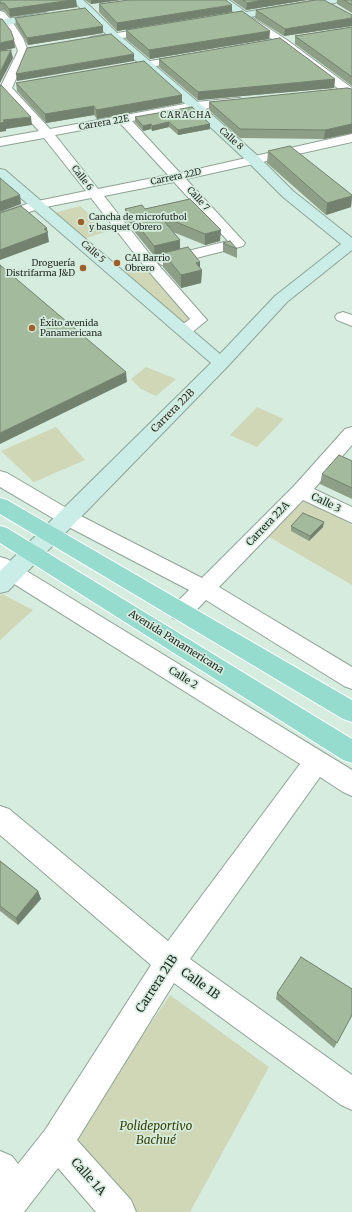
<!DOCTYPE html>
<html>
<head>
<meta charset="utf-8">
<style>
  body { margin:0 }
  canvas { display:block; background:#d6ecde }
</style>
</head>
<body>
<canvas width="352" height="1212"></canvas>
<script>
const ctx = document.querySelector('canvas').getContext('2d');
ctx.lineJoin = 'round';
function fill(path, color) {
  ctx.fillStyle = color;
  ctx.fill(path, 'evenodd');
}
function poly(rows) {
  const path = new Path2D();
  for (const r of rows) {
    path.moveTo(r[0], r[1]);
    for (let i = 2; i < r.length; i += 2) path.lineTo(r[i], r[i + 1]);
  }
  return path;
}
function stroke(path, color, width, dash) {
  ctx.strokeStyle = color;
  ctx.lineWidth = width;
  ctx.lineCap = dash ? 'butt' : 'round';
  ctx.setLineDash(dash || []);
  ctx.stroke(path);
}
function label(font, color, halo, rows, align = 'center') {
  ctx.font = font + ' Merriweather,serif';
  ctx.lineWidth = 3.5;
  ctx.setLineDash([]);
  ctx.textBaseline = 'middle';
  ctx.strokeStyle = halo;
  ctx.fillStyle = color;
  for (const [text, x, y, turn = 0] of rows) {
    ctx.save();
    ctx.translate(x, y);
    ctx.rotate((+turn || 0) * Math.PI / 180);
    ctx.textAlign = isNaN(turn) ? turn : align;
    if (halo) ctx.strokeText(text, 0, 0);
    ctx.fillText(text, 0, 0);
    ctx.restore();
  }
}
fill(poly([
  [80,206,109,231,83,239,54,213],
  [145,265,189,318,186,322,180,324,120,273],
  [146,367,176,379,156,396,141,389,131,379],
  [257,407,284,419,257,447,230,435],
  [56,427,85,460,34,482,1,451],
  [303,498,352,525,352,585,264,534],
  [2,594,33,610,0,640,0,596],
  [170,995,269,1067,190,1212,134,1212,68,1145]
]), '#cfd7b6');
const street = poly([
  [0,11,4,12,11,20,23,38,28,51,12,88,50,129,195,102,239,98,243,100,245,102,243,104,195,110,132,121,180,173,352,134,352,142,186,179,245,243,243,246,165,266,160,264,157,261,160,258,228,241,174,182,104,196,155,261,207,320,190,334,184,336,178,334,176,331,178,328,190,319,145,267,91,198,41,208,0,222,0,213,33,202,86,191,44,138,0,146,0,138,39,131,0,88,18,51,13,38,0,20,0,11],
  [120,123,168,175,98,189,55,135,120,123],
  [245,13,287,40,352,88,352,97,348,96,279,44,241,18,240,16,241,14,245,13],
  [156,27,160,28,161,30,160,32,91,43,86,40,91,37,156,27],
  [189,55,193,56,194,58,193,60,124,71,118,68,124,65,189,55],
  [343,312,352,315,352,326,337,320,335,317,337,314,343,312],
  [352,427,352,445,314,489,352,507,352,523,303,500,219,587,352,667,352,689,344,686,206,600,189,618,181,621,173,618,170,612,173,606,189,590,61,523,0,487,0,471,7,473,75,513,202,578,294,486,345,429,352,427],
  [0,557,7,559,352,770,352,796,343,792,320,777,190,959,352,1075,352,1110,341,1105,174,983,77,1140,131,1200,136,1212,96,1212,58,1168,24,1212,0,1212,0,1151,12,1156,18,1164,45,1130,151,965,0,835,0,806,9,809,168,941,300,764,0,575,0,557]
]);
const secondary = poly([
  [72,0,83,0,91,7,118,34,199,103,259,157,293,191,352,238,352,250,287,302,227,367,75,523,8,591,0,593,0,571,211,363,0,180,0,169,5,170,220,354,275,296,341,244,283,197,249,163,191,109,110,38,72,0],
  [218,0,229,0,246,12,317,0,340,0,335,3,244,18,240,17,218,0],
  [44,13,48,14,49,16,48,18,0,26,0,20,44,13]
]);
const primary = poly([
  [0,498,7,500,352,700,352,722,343,719,0,514,0,498],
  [0,526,7,528,352,739,352,763,343,760,0,543,0,526]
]);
stroke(street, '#8ea396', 2);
stroke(secondary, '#8ea396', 2);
stroke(primary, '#fff', 2);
fill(street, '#fff');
fill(secondary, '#caeee7');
fill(primary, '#96dcce');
fill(poly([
  [0,0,76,0,77,7,10,17,5,11,0,10],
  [85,0,121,0,91,4],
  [232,0,307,0,246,10],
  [337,0,352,0,352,13,337,4],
  [99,4,232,12,117,31,99,12],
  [256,10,352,15,352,26,284,36,255,18],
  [15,18,103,33,28,45,16,25],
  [352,27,352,86,295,44,295,36],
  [126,30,270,31,269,39,150,59,126,39],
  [159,59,335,79,334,88,198,100,159,67],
  [16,83,182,95,182,103,97,119,94,115,46,123,17,91],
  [352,89,352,133,324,139,240,138,209,110,209,102],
  [135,117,210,124,210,129,178,135,169,127,152,131,151,129,143,131,135,122],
  [268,151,352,195,351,207,326,215,267,163],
  [190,199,220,241,205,245,173,232,180,240,180,249,202,270,201,283,181,288,163,267,163,255,155,257,125,220,125,209,145,209],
  [223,243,237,249,237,258,223,252],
  [352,461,352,499,320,484,322,474],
  [291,526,323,527,309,541,291,531],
  [0,861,38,891,41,899,18,925,0,911],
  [277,993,352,1015,334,1048,276,999]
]), '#8da087');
fill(poly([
  [71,0,76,0,77,7,10,17,9,9],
  [91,0,121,0,91,4],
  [263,0,307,0,246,10,247,3],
  [232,5,232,12,117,31,117,23],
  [352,18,352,26,284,36,285,29],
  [103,26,103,33,28,45,27,38],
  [270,31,269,39,150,59,149,50],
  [14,40,15,48,0,51,0,43],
  [11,50,13,58,0,83,0,72],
  [134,54,134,61,17,81,16,74],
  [335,79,334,88,198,100,198,92],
  [182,95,182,103,97,119,96,110],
  [94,106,94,115,46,123,45,114],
  [31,117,32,125,6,129,6,131,0,132,0,123,3,120],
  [169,122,169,127,152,131,152,126],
  [151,124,151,129,143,131,143,126],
  [210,124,210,129,178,135,178,130],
  [352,124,352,133,324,139,325,130],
  [20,195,21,204,0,212,0,202],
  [352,196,351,207,326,215,327,203],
  [47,228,49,242,0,260,0,250],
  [221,230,220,241,205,245,205,234],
  [180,240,180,251,163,253,163,255,155,257,154,246],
  [200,262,200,270,202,270,201,283,181,288,181,275,196,263],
  [126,372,127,382,0,444,0,433],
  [324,522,323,527,309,541,310,536],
  [38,891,41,899,18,925,16,918]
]), '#73826e');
const building = poly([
  [0,0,72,0,9,9,4,3,0,3,0,0],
  [129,0,226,0,232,5,117,23,99,4,129,0],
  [243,0,263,0,247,3,243,0],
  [316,0,324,0,352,15,352,18,285,29,256,10,316,0],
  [344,0,352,0,352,5,344,0],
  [85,8,103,26,27,38,15,18,85,8],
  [242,11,270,31,149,50,126,30,242,11],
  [0,19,2,19,11,31,14,40,0,43,0,19],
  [352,27,352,77,295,36,352,27],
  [111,34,134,54,16,74,27,48,111,34],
  [280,38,335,79,198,92,159,59,280,38],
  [11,50,0,72,0,51,11,50],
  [144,61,182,95,96,110,94,106,45,114,16,83,144,61],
  [0,85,1,85,31,117,3,120,5,122,0,123,0,85],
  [347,88,352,89,352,124,325,130,240,129,209,102,347,88],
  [192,107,210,124,178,130,169,122,152,126,151,124,143,126,135,117,192,107],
  [290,146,352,195,352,196,327,203,268,151,290,146],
  [0,178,20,195,0,202,0,178],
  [190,199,221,230,205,234,159,215,180,240,154,246,125,209,142,205,145,209,190,199],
  [21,206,47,228,44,229,48,232,0,250,0,213,21,206],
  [230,241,237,249,223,243,230,241],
  [188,247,200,262,196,263,202,270,181,275,163,253,188,247],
  [0,265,126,372,0,433,0,265],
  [339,455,352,461,352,488,322,474,339,455],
  [303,513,324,522,310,536,291,526,303,513],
  [0,861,38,891,16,918,0,906,0,861],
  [301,957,352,989,352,1015,337,1043,277,993,301,957]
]);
fill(building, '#a4ba9d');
stroke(building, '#73826e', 1);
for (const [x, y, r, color] of [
  [81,222,4,"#9f5f28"],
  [117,263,4,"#9f5f28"],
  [83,268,4,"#9f5f28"],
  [32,328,4,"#9f5f28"]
]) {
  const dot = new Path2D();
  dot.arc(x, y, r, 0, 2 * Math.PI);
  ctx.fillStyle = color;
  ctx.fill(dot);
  stroke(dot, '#d6ecde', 1.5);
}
ctx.letterSpacing = '1px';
label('9px', '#1e2621', '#d6ecde', [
  ["CARACHA",186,115]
]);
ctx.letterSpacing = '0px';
label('9px', '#1e2621', '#d6ecde', [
  ["Carrera 22E",104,123,-10],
  ["Calle 8",231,139,42],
  ["Carrera 22D",176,177,-12],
  ["Calle 6",82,178,52],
  ["Calle 7",198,199,48],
  ["Calle 5",93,252,41]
]);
label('9px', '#1e2621', '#d6ecde', [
  ["Cancha de microfutbol",89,217],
  ["y basquet Obrero",89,227],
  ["CAI Barrio",125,258],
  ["Obrero",125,268],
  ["Droguería",75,263,"right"],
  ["Distrifarma J&D",75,273,"right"],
  ["Éxito avenida",40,323],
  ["Panamericana",40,333]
], 'left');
label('10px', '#1e2621', '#d6ecde', [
  ["Carrera 22B",173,411,-45],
  ["Calle 3",326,503,26],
  ["Carrera 22A",268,524,-46],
  ["Avenida Panamericana",176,642,32],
  ["Calle 2",183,678,32]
]);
label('12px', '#1e2621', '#d6ecde', [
  ["Carrera 21B",157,984,-57],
  ["Calle 1B",200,984,36],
  ["Calle 1A",88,1177,48]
]);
label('italic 12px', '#394107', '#d6ecde', [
  ["Polideportivo",156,1127],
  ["Bachué",156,1141]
]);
</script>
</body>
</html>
